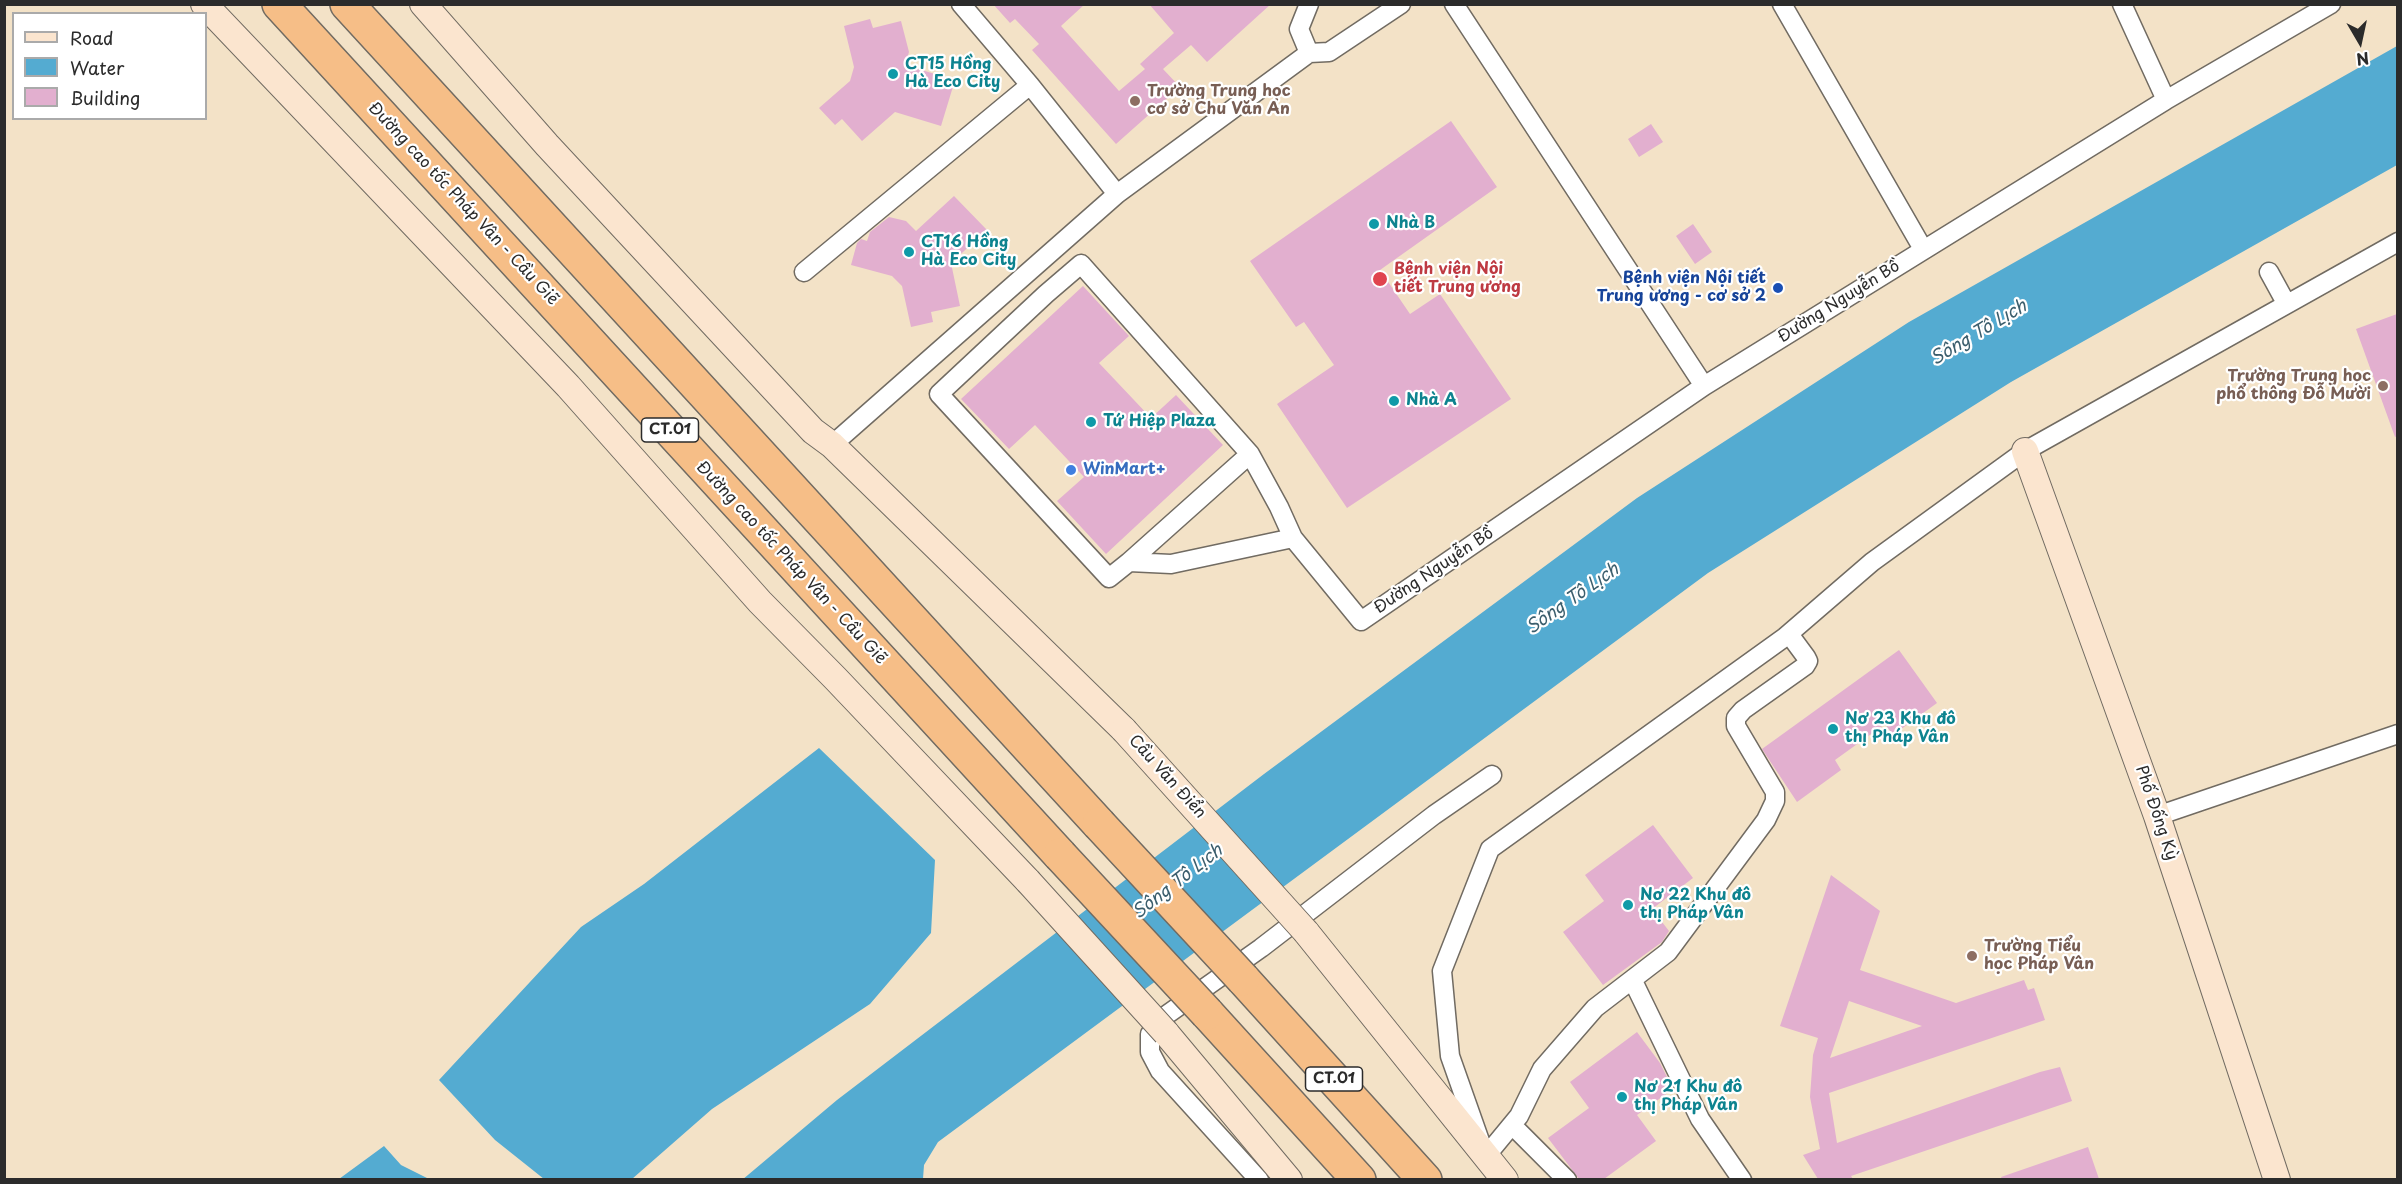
<!DOCTYPE html>
<html>
<head>
<meta charset="utf-8">
<style>
  body { margin:0 }
  #map { position:relative; width:2402px; height:1184px; overflow:hidden; background:#f3e2c7; font-family:"Playpen Sans",sans-serif }
  canvas { display:block }
  .frame { position:absolute; inset:0; border:6px solid #2b2b2b; pointer-events:none }
  .legend { position:absolute; left:12px; top:12px; width:195px; height:108px; box-sizing:border-box; background:#fff; border:2px solid #aaa; margin:0; padding:8px 10px; list-style:none; font-size:18px; color:#2b2b2b }
  .legend li { display:flex; align-items:center; gap:12px; height:30px }
  .legend b { width:30px; border:2px solid #aaa }
  .north { position:absolute; left:2330px; top:12px; width:60px; height:60px; -webkit-text-stroke:4px #fff; paint-order:stroke; rotate:171deg; font-size:16px; font-weight:700; line-height:24px; text-align:center; color:#2b2b2b }
  .north::after { content:''; display:block; margin:auto; width:21px; height:27px; background:#2b2b2b; clip-path:polygon(50% 0,100% 100%,50% 72%,0 100%) }
</style>
</head>
<body>
<div id="map">
<canvas width="2402" height="1184"></canvas>
<div class="frame"></div>
<ul class="legend">
<li><b style="height:8px;background:#fbe5cf"></b>Road</li>
<li><b style="height:16px;background:#54abd1"></b>Water</li>
<li><b style="height:16px;background:#e2afcf"></b>Building</li>
</ul>
<div class="north">N</div>
</div>
<script>
const ctx = document.querySelector('canvas').getContext('2d');
ctx.lineJoin = 'round';
function fill(path, color) {
  ctx.fillStyle = color;
  ctx.fill(path, 'evenodd');
}
function poly(rows) {
  const path = new Path2D();
  for (const r of rows) {
    path.moveTo(r[0], r[1]);
    for (let i = 2; i < r.length; i += 2) path.lineTo(r[i], r[i + 1]);
  }
  return path;
}
function stroke(path, color, width, dash) {
  ctx.strokeStyle = color;
  ctx.lineWidth = width;
  ctx.lineCap = dash ? 'butt' : 'round';
  ctx.setLineDash(dash || []);
  ctx.stroke(path);
}
function label(font, color, halo, rows, align = 'center') {
  ctx.font = font + ' "Playpen Sans",sans-serif';
  ctx.lineWidth = 4.5;
  ctx.setLineDash([]);
  ctx.textBaseline = 'middle';
  ctx.strokeStyle = halo;
  ctx.fillStyle = color;
  for (const [text, x, y, turn = 0] of rows) {
    ctx.save();
    ctx.translate(x, y);
    ctx.rotate((+turn || 0) * Math.PI / 180);
    ctx.textAlign = isNaN(turn) ? turn : align;
    if (halo) ctx.strokeText(text, 0, 0);
    ctx.fillText(text, 0, 0);
    ctx.restore();
  }
}
fill(poly([
  [2397,46,2397,165,2011,382,1708,573,938,1142,924,1165,923,1179,742,1180,837,1100,1264,774,1637,498,1909,322],
  [819,748,935,860,931,933,870,1004,712,1109,632,1179,544,1179,495,1140,439,1080,581,927,644,884],
  [384,1146,401,1165,429,1179,339,1179]
]), '#54abd1');
fill(poly([
  [993,4,1085,4,1061,26,1119,91,1145,69,1140,64,1174,33,1149,4,1271,4,1207,62,1191,45,1163,69,1180,87,1116,144,1032,50,1039,44,1015,19,1010,23],
  [870,19,873,28,901,21,909,52,905,65,955,80,941,126,895,112,862,141,842,119,835,125,819,108,850,81,854,67,844,26],
  [1451,121,1497,187,1380,270,1410,314,1440,294,1511,399,1347,508,1277,404,1334,365,1304,322,1296,327,1250,261],
  [1651,124,1663,142,1639,157,1628,139],
  [954,196,987,230,951,263,960,306,931,312,933,322,911,327,902,286,892,276,851,265,857,243,861,239,867,241,870,232,889,217,906,221,916,231],
  [1693,224,1712,252,1695,264,1676,236],
  [1083,286,1129,336,1099,363,1151,418,1176,395,1223,445,1106,554,1057,501,1084,477,1035,425,1009,449,961,399],
  [2397,314,2397,436,2395,437,2356,329],
  [1899,650,1937,703,1893,735,1885,724,1835,760,1841,770,1797,802,1762,749],
  [1653,825,1693,878,1652,909,1669,931,1662,942,1603,985,1563,932,1604,901,1585,875],
  [1831,875,1880,911,1860,970,1956,1003,2024,980,2028,990,2034,988,2045,1020,1829,1093,1837,1143,2040,1072,2060,1067,2072,1101,1851,1176,1853,1179,1818,1179,1803,1155,1820,1149,1810,1097,1813,1055,1818,1038,1780,1026],
  [1849,1001,1922,1026,1830,1058],
  [1637,1032,1660,1063,1673,1089,1637,1115,1656,1141,1604,1179,1579,1179,1548,1138,1589,1108,1570,1082],
  [2088,1147,2099,1179,2002,1179,2001,1177]
]), '#e2afcf');
const street = poly([
  [961,4,1030,85,1117,194],
  [1454,4,1704,386],
  [1782,4,1923,249],
  [2122,4,2166,100],
  [1309,53,1299,29,1309,4],
  [804,272,1030,85],
  [2269,272,2286,303],
  [832,445,1117,194,1309,53,1329,52,1401,4],
  [1293,538,1171,564,1129,562,1109,578,939,394,1046,294,1081,264,1250,454,1279,507,1293,538,1361,621,1704,386,2166,100,2331,4],
  [1129,562,1250,454],
  [2157,816,2398,734],
  [1633,981,1700,1119,1742,1180],
  [1512,1125,1567,1180],
  [1480,1141,1450,1056,1442,971,1490,849,1785,637,1872,562,2025,451,2398,242],
  [1486,1156,1519,1116,1542,1069,1595,1008,1668,952,1766,820,1775,801,1775,792,1736,726,1736,718,1743,710,1805,666,1808,661,1806,657,1789,634],
  [1259,1180,1160,1071,1150,1052,1150,1034,1165,1016,1261,948,1434,815,1492,775]
]);
const secondary = poly([
  [204,4,568,386,760,602,835,678,1028,881],
  [423,4,547,145,813,431,832,445,1124,730],
  [2025,451,2157,816,2277,1180],
  [1306,932,1505,1180],
  [1166,1033,1289,1180]
]);
const highway = poly([
  [279,4,1060,855],
  [347,4,1099,824],
  [1243,979,1425,1180],
  [1207,1013,1359,1180]
]);
stroke(street, '#716b62', 21);
stroke(secondary, '#716b62', 28);
stroke(highway, '#716b62', 36);
stroke(street, '#fff', 18);
stroke(secondary, '#fbe5cf', 26);
stroke(highway, '#f6be87', 33);
const secondaryBridge = poly([
  [1124,730,1306,932],
  [1028,881,1166,1033]
]);
const highwayBridge = poly([
  [1099,824,1243,979],
  [1060,855,1207,1013]
]);
stroke(secondaryBridge, '#716b62', 28, []);
stroke(highwayBridge, '#716b62', 36, []);
stroke(secondaryBridge, '#fbe5cf', 26);
stroke(highwayBridge, '#f6be87', 33);
for (const [x, y, r, color] of [
  [893,74,6,"#0f9aa8"],
  [1135,101,6,"#8d6e63"],
  [1374,224,6,"#0f9aa8"],
  [909,252,6,"#0f9aa8"],
  [1380,279,8,"#e0444e"],
  [1778,288,6,"#1a4fb4"],
  [2383,386,6,"#8d6e63"],
  [1394,401,6,"#0f9aa8"],
  [1091,422,6,"#0f9aa8"],
  [1071,470,6,"#3f7fe0"],
  [1833,729,6,"#0f9aa8"],
  [1628,905,6,"#0f9aa8"],
  [1972,956,6,"#8d6e63"],
  [1622,1097,6,"#0f9aa8"]
]) {
  const dot = new Path2D();
  dot.arc(x, y, r, 0, 2 * Math.PI);
  ctx.fillStyle = color;
  ctx.fill(dot);
  stroke(dot, '#fff', 2);
}
for (const [x, y, w] of [
  [670,430,57],
  [1334,1079,57]
]) {
  const box = new Path2D();
  box.roundRect(x - w / 2, y - 12, w, 24, 4.5);
  ctx.fillStyle = '#fff';
  ctx.fill(box);
  stroke(box, '#2b2b2b', 1.5);
}
label('bold 15px', '#2b2b2b', null, [
  ["CT.01",670,430],
  ["CT.01",1334,1079]
]);
label('bold 16px', '#0d838f', '#fff', [
  ["CT15 Hồng",905,65],
  ["Hà Eco City",905,83],
  ["Nhà B",1386,224],
  ["CT16 Hồng",921,243],
  ["Hà Eco City",921,261],
  ["Nhà A",1406,401],
  ["Tứ Hiệp Plaza",1103,422],
  ["Nơ 23 Khu đô",1845,720],
  ["thị Pháp Vân",1845,738],
  ["Nơ 22 Khu đô",1640,896],
  ["thị Pháp Vân",1640,914],
  ["Nơ 21 Khu đô",1634,1088],
  ["thị Pháp Vân",1634,1106]
], 'left');
label('bold 16px', '#785e54', '#fff', [
  ["Trường Trung học",1147,92],
  ["cơ sở Chu Văn An",1147,110],
  ["Trường Trung học",2371,377,"right"],
  ["phổ thông Đỗ Mười",2371,395,"right"],
  ["Trường Tiểu",1984,947],
  ["học Pháp Vân",1984,965]
], 'left');
label('16px', '#2b2b2b', '#fff', [
  ["Đường cao tốc Pháp Vân - Cầu Giẽ",463,204,47],
  ["Đường Nguyễn Bồ",1839,302,-32],
  ["Đường cao tốc Pháp Vân - Cầu Giẽ",791,563,47],
  ["Đường Nguyễn Bồ",1434,571,-34],
  ["Cầu Văn Điển",1167,777,48],
  ["Phố Đống Kỳ",2156,813,71]
]);
label('bold 16px', '#be3a42', '#fff', [
  ["Bệnh viện Nội",1394,270],
  ["tiết Trung ương",1394,288]
], 'left');
label('bold 16px', '#164399', '#fff', [
  ["Bệnh viện Nội tiết",1766,279],
  ["Trung ương - cơ sở 2",1766,297]
], 'right');
label('bold 16px', '#366cbe', '#fff', [
  ["WinMart+",1083,470]
], 'left');
label('italic 18px', '#3b5e6d', '#fff', [
  ["Sông Tô Lịch",1979,333,-31],
  ["Sông Tô Lịch",1573,599,-35],
  ["Sông Tô Lịch",1178,882,-38]
]);
</script>
</body>
</html>
